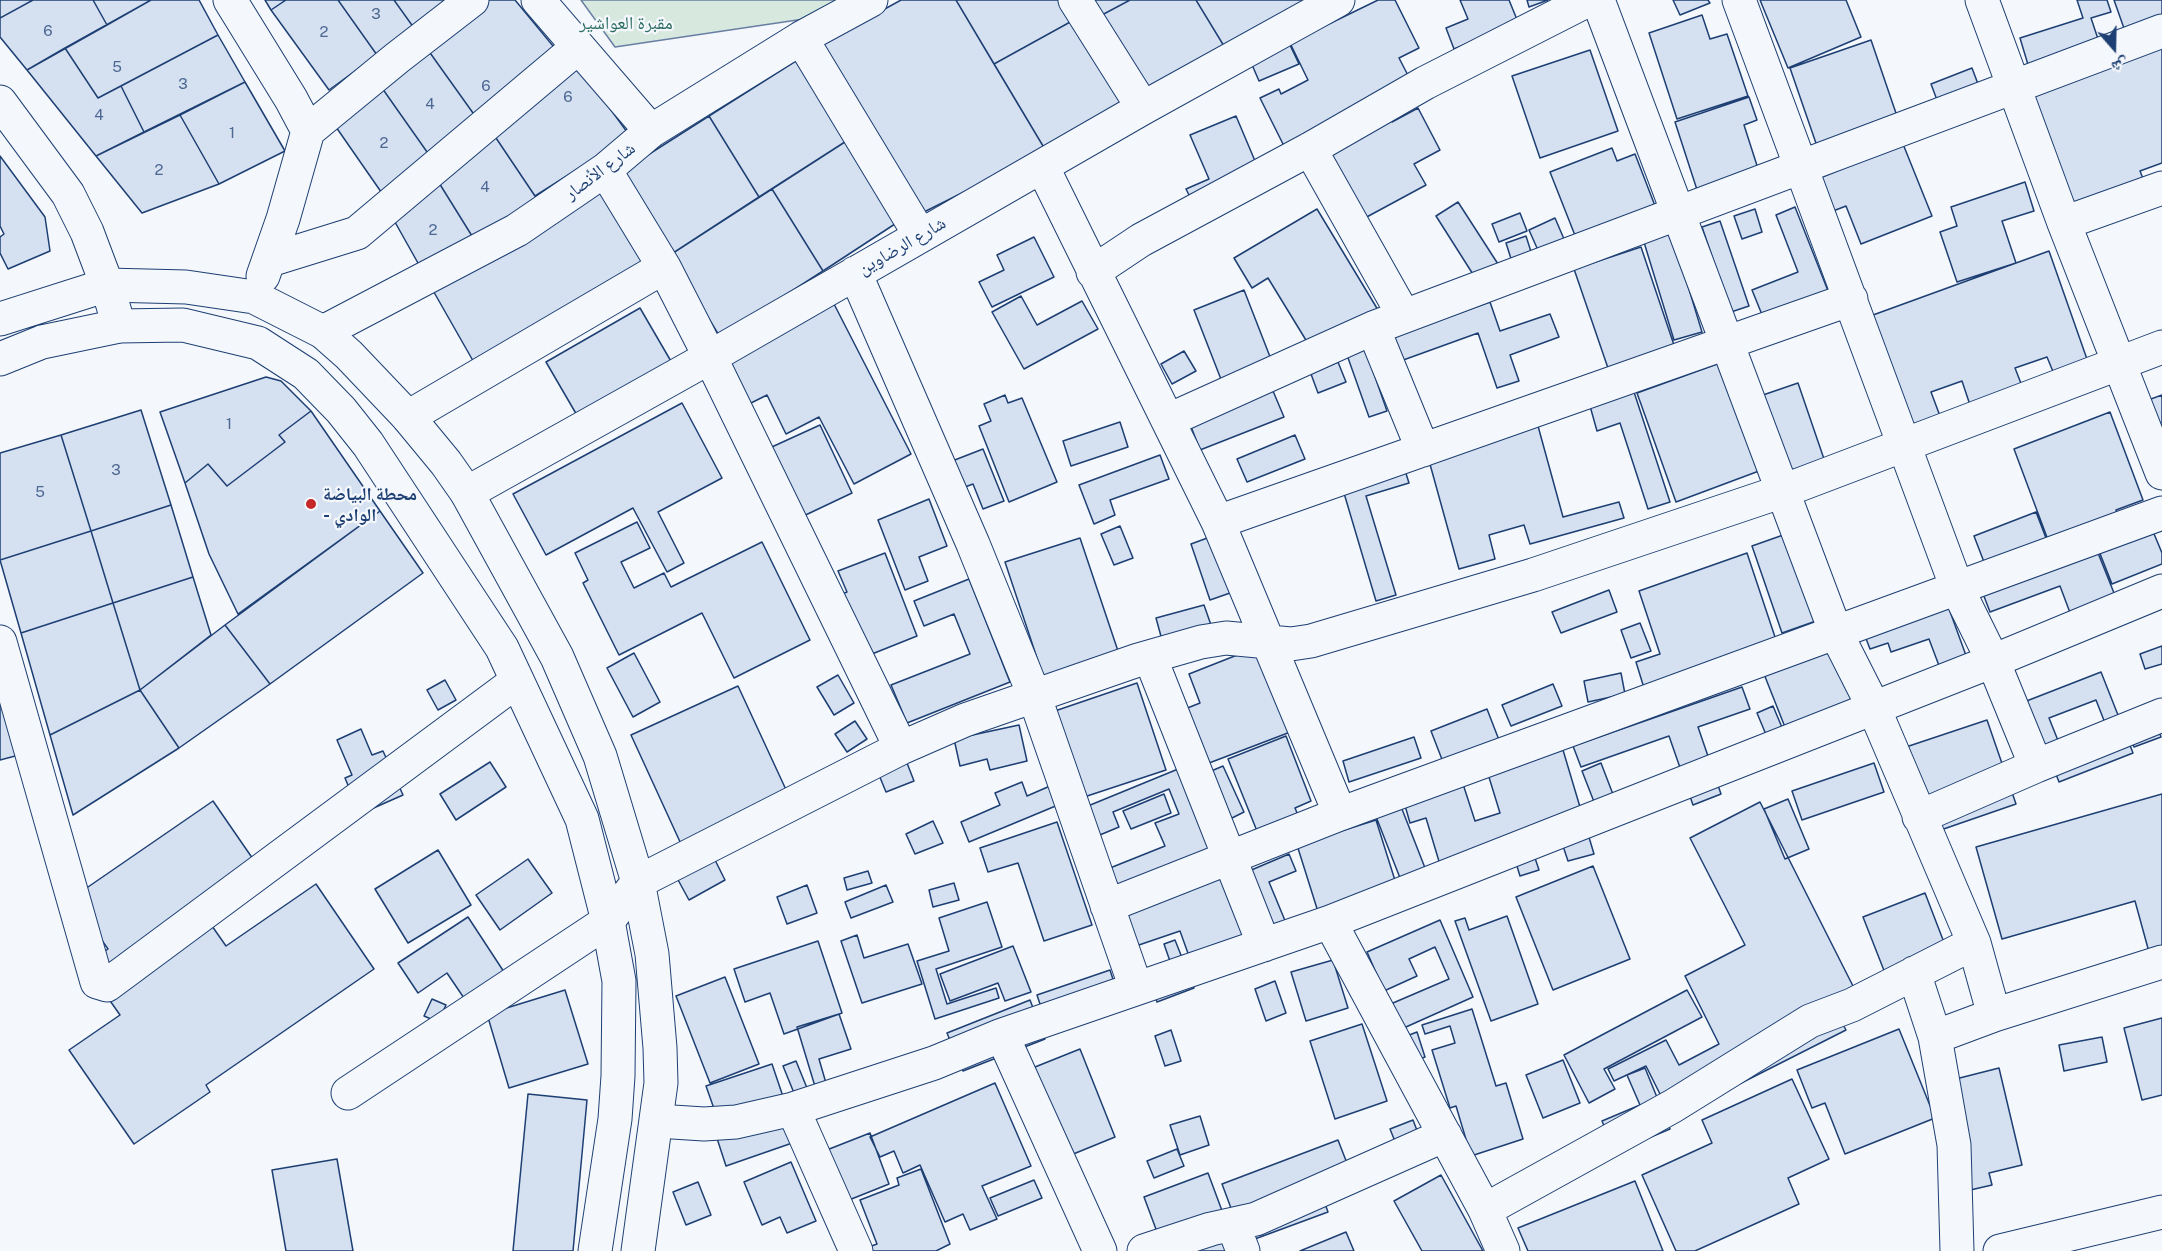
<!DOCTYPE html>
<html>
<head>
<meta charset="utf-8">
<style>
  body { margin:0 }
  #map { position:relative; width:2162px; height:1251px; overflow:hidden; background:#f4f7fb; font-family:"Public Sans","Noto Naskh Arabic",sans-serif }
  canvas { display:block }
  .north { position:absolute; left:2084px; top:18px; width:60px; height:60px; -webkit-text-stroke:4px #f4f7fb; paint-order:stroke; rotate:160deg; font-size:16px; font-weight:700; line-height:24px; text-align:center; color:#1d3f73 }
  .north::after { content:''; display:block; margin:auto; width:21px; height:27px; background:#1d3f73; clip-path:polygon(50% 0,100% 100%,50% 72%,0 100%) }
</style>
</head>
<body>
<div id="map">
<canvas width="2162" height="1251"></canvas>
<div class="north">ش</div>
</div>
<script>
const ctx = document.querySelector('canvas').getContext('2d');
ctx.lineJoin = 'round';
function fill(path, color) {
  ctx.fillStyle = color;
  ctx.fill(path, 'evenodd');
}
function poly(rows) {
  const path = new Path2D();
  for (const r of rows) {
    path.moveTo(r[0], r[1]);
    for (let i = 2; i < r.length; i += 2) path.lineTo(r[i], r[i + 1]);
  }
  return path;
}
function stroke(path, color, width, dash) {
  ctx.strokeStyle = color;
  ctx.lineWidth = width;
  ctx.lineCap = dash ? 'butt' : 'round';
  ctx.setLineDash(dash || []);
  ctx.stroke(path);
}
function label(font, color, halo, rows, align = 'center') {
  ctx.font = font + ' "Public Sans","Noto Naskh Arabic",sans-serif';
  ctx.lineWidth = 4.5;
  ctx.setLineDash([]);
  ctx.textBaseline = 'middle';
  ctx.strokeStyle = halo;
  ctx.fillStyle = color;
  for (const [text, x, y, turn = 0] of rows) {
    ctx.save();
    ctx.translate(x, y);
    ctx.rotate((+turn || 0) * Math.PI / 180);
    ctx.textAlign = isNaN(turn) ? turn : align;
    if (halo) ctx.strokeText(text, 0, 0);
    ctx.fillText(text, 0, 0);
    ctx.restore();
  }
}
const green = poly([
  [581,0,838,0,804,19,615,47,581,0]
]);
fill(green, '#d7e8df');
stroke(green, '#687fa3', 1.5);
const building = poly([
  [0,0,33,0,0,18,0,0],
  [33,0,93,0,107,25,27,70,0,37,0,18,33,0],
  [93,0,151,0,107,25,93,0],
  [151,0,199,0,218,35,98,98,65,48,151,0],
  [265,0,286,0,271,10,265,0],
  [286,0,338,0,377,55,329,90,271,10,286,0],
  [338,0,394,0,414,28,377,55,338,0],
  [394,0,453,0,414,28,394,0],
  [485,0,515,0,558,52,478,120,428,50,485,0],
  [901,0,956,0,1046,151,920,214,823,43,901,0],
  [956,0,1059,0,1072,21,994,64,956,0],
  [1090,0,1130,0,1100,16,1090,0],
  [1130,0,1196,0,1227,51,1149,93,1100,16,1130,0],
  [1196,0,1322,0,1227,51,1196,0],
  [1378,0,1395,0,1419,48,1399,58,1412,83,1284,146,1260,98,1279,89,1281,94,1308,80,1290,43,1378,0],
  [1460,0,1509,0,1518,22,1454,49,1446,28,1468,19,1460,0],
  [1527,0,1548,0,1529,7,1527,0],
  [1673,0,1708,0,1710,3,1680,15,1673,0],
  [1760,0,1846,0,1861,37,1788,68,1760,0],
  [2077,0,2107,0,2111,12,2091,18,2100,45,2029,68,2020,38,2083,18,2077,0],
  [2114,0,2162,0,2162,23,2126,34,2114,0],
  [1702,15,1710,39,1727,34,1748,96,1677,119,1649,33,1702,15],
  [1072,21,1125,107,1046,151,994,64,1072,21],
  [218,35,245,82,144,132,121,86,218,35],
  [1871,40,1899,122,1818,149,1790,68,1871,40],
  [1289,43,1299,64,1259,81,1250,60,1289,43],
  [2162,47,2162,163,2140,171,2146,186,2076,213,2031,98,2162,47],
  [65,48,98,98,121,86,144,132,96,156,27,70,65,48],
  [428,50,478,120,432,159,382,88,428,50],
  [1590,50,1618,131,1540,158,1512,76,1590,50],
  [799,59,848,140,759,197,709,116,799,59],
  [576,62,630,136,535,196,492,132,576,62],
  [1972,68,1981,92,1940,108,1931,84,1972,68],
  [245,82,285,151,219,184,180,115,245,82],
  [382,88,432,159,386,199,336,127,382,88],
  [1749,97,1757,120,1744,125,1761,178,1700,199,1675,122,1749,97],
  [1418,108,1440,150,1414,164,1426,185,1363,219,1323,145,1386,111,1392,122,1418,108],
  [180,115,219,184,142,213,96,156,180,115],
  [709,116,759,197,670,255,621,172,709,116],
  [1236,116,1258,168,1190,197,1186,189,1209,179,1190,135,1236,116],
  [492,132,541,205,477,244,436,178,492,132],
  [848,140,898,222,823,271,772,189,848,140],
  [1903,144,1932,216,1861,244,1846,206,1828,213,1815,180,1903,144],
  [1612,148,1617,161,1635,154,1657,211,1578,243,1550,172,1612,148],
  [0,156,45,217,50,251,8,269,0,253,0,237,4,234,0,226,0,156],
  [436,178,477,244,423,272,391,215,436,178],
  [2025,182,2034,211,2002,221,2016,263,1957,282,1940,232,1957,226,1951,207,2025,182],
  [604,189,648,265,476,366,431,287,604,189],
  [772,189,823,271,720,337,670,255,772,189],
  [1458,202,1498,264,1476,279,1436,216,1458,202],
  [1795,207,1832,301,1767,327,1752,290,1798,272,1776,215,1795,207],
  [1317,209,1378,310,1312,350,1268,278,1252,288,1234,258,1317,209],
  [1755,209,1762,232,1742,239,1734,216,1755,209],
  [1520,213,1527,231,1499,242,1492,224,1520,213],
  [1555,218,1567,246,1541,257,1529,230,1555,218],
  [1720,221,1749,306,1731,312,1702,227,1720,221],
  [1671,230,1702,332,1674,340,1643,239,1671,230],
  [1526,236,1533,258,1513,265,1506,243,1526,236],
  [1034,237,1054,277,992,307,979,282,1004,270,997,255,1034,237],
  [1641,247,1675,348,1609,371,1574,269,1641,247],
  [2049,251,2088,362,2054,374,2047,357,2015,368,2022,386,1970,405,1962,381,1931,392,1940,416,1912,426,1873,315,2049,251],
  [1244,290,1274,367,1224,387,1194,310,1244,290],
  [1021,296,1037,325,1082,301,1098,329,1024,369,992,312,1021,296],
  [1490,302,1500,331,1550,314,1559,337,1510,355,1519,381,1497,388,1478,333,1395,363,1387,339,1490,302],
  [834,304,911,454,854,484,819,417,786,434,767,395,745,406,722,361,834,304],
  [640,308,672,363,578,417,546,362,640,308],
  [1365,348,1387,411,1369,417,1347,355,1365,348],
  [1184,351,1196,371,1172,384,1161,364,1184,351],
  [1338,362,1346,382,1318,393,1311,374,1338,362],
  [1720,363,1759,471,1676,502,1637,393,1720,363],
  [266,377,281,381,311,411,279,435,285,442,227,486,208,464,185,483,160,412,266,377],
  [1798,383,1824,459,1789,471,1763,395,1798,383],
  [1273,391,1284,417,1200,450,1190,424,1273,391],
  [1634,392,1670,502,1648,509,1620,423,1597,431,1590,406,1634,392],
  [1005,395,1008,403,1022,398,1057,482,1009,502,979,426,991,421,984,404,1005,395],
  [2162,395,2162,462,2140,403,2162,395],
  [682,403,722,478,658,512,684,563,667,572,633,508,546,555,513,494,682,403],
  [141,410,171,505,91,531,61,435,141,410],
  [311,411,380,511,238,614,209,554,185,483,208,464,227,486,285,442,279,435,311,411],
  [2110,412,2143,500,2116,510,2120,522,2051,548,2014,449,2110,412],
  [1120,422,1128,447,1071,466,1063,441,1120,422],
  [820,425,852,493,795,520,763,451,820,425],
  [1538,426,1563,517,1619,502,1624,518,1530,544,1524,525,1489,535,1495,559,1459,569,1428,457,1538,426],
  [61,435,91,531,0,560,0,453,61,435],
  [1295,435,1305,459,1247,482,1237,459,1295,435],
  [983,449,1004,501,983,509,973,484,957,490,947,463,983,449],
  [1160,455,1169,479,1110,500,1115,515,1094,524,1079,485,1160,455],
  [1403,464,1409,483,1366,496,1396,595,1376,601,1341,483,1403,464],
  [929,499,947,546,919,557,928,581,905,590,878,520,929,499],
  [171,505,193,577,113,603,91,531,171,505],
  [380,511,423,573,270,684,225,625,380,511],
  [2036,512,2046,538,1984,562,1974,536,2036,512],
  [637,522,650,548,621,562,634,588,664,573,671,587,762,542,810,640,734,678,702,613,619,655,583,583,588,580,575,553,637,522],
  [1120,526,1133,558,1114,565,1101,534,1120,526],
  [2152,529,2162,553,2162,564,2112,584,2099,551,2152,529],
  [91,531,113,603,21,633,0,560,91,531],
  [1786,534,1816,621,1782,633,1752,546,1786,534],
  [1210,537,1230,593,1210,600,1191,544,1210,537],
  [1080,538,1118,651,1043,676,1005,562,1080,538],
  [2096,548,2120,608,2075,626,2060,586,1990,612,1982,591,2096,548],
  [885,553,917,636,862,658,837,596,847,592,838,571,885,553],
  [1747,553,1777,643,1644,688,1636,662,1660,654,1639,591,1747,553],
  [193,577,211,635,140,690,113,603,193,577],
  [969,579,1010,682,907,723,891,685,970,654,954,614,924,626,914,601,969,579],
  [1609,590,1617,612,1561,633,1552,612,1609,590],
  [113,603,140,690,50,735,21,633,113,603],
  [1204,605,1211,625,1162,640,1156,618,1204,605],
  [1948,606,1976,683,1941,671,1929,639,1891,652,1888,643,1870,649,1865,636,1948,606],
  [1640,623,1651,651,1631,658,1621,630,1640,623],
  [225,625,270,684,179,748,140,690,225,625],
  [1260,646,1293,731,1196,768,1175,713,1200,703,1189,674,1260,646],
  [2162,646,2162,664,2145,669,2140,654,2162,646],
  [1831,648,1864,728,1796,755,1764,674,1831,648],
  [634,653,660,702,633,717,607,668,634,653],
  [2101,672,2133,753,2059,782,2052,764,2112,741,2096,700,2049,718,2059,743,2043,749,2024,702,2101,672],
  [1621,673,1625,694,1588,702,1584,681,1621,673],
  [838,675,854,703,834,715,817,687,838,675],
  [445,680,456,700,438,710,427,690,445,680],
  [1137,683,1166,770,1078,799,1049,713,1137,683],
  [1553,684,1562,706,1511,726,1502,705,1553,684],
  [738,686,788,794,681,844,631,735,738,686],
  [0,687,19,755,0,760,0,687],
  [1742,687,1750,709,1698,727,1721,794,1693,805,1669,736,1581,767,1573,746,1742,687],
  [140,690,179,748,73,815,50,735,140,690],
  [1773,706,1794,756,1767,737,1757,713,1773,706],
  [1487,709,1499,740,1443,762,1431,731,1487,709],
  [1987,720,2016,804,1932,833,1903,748,1987,720],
  [2155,720,2161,737,2134,747,2128,730,2155,720],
  [855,721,867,739,847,752,835,734,855,721],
  [1019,725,1027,761,990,770,987,759,960,766,954,739,1019,725],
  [361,729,372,755,383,751,403,795,360,814,345,778,352,775,337,740,361,729],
  [1286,736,1311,801,1295,808,1302,825,1261,841,1228,759,1286,736],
  [1414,737,1421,758,1349,782,1343,761,1414,737],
  [1563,750,1594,854,1568,861,1559,834,1530,843,1539,870,1520,876,1509,840,1447,888,1426,818,1410,823,1404,802,1463,784,1475,821,1500,813,1488,774,1563,750],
  [490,762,506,787,456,820,440,794,490,762],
  [907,763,914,781,886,792,879,775,907,763],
  [1601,763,1614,797,1605,830,1582,771,1601,763],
  [1874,763,1884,792,1802,820,1792,791,1874,763],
  [1223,766,1244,812,1224,822,1202,775,1223,766],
  [1183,767,1219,857,1116,898,1105,870,1165,846,1155,823,1179,814,1169,789,1113,812,1119,827,1095,837,1083,808,1183,767],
  [1022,782,1027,796,1050,786,1058,805,969,842,961,822,1000,805,995,793,1022,782],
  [1164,794,1171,813,1131,829,1123,811,1164,794],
  [2162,794,2162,960,2152,963,2135,901,2002,939,1976,847,2162,794],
  [1788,799,1809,849,1785,859,1764,809,1788,799],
  [213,801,264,875,205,916,226,946,316,884,374,969,206,1085,210,1092,134,1144,69,1050,120,1015,85,965,108,949,72,898,213,801],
  [1760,802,1855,990,1831,1002,1846,1030,1672,1118,1646,1066,1614,1081,1608,1069,1666,1040,1679,1065,1719,1044,1685,976,1745,945,1690,838,1760,802],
  [1400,804,1436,896,1411,906,1375,814,1400,804],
  [1376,820,1404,909,1325,934,1297,845,1376,820],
  [933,821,943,843,915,854,906,834,933,821],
  [1057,822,1092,925,1044,941,1018,863,988,872,980,848,1057,822],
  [438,850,471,905,408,943,375,889,438,850],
  [1289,854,1296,871,1269,882,1291,935,1272,944,1242,874,1289,854],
  [714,858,725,880,689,900,677,878,714,858],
  [528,859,552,893,500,930,476,895,528,859],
  [1593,866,1630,959,1553,990,1516,897,1593,866],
  [868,871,872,883,847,890,844,878,868,871],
  [1223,874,1254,965,1199,984,1180,931,1133,947,1120,910,1223,874],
  [954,883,959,900,933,907,929,890,954,883],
  [807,885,817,913,787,924,777,897,807,885],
  [886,885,893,902,851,918,845,902,886,885],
  [1925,893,1955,971,1894,996,1863,917,1925,893],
  [987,902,1002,947,936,969,947,1004,996,988,999,998,935,1019,917,961,949,951,939,918,987,902],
  [1507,916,1538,1004,1491,1021,1455,921,1465,918,1469,930,1507,916],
  [468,917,506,975,466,1001,447,973,418,993,398,963,468,917],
  [1440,920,1473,997,1397,1031,1386,1006,1449,979,1435,947,1409,959,1417,976,1384,991,1367,952,1440,920],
  [857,935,864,958,908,944,922,984,862,1003,841,941,857,935],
  [1175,940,1194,988,1157,1002,1147,976,1172,967,1164,944,1175,940],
  [818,941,842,1013,784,1034,770,993,745,1002,734,969,818,941],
  [1013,946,1031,992,1005,1001,998,983,950,1001,940,974,1013,946],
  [1333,960,1348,1008,1306,1021,1291,972,1333,960],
  [1110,970,1120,1001,1047,1025,1037,995,1110,970],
  [725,977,759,1064,710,1083,676,996,725,977],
  [1275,981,1286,1013,1266,1021,1255,989,1275,981],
  [565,990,588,1064,509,1088,487,1014,565,990],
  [1687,990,1702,1017,1604,1069,1615,1089,1589,1103,1564,1055,1687,990],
  [432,999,446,1005,438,1022,424,1016,432,999],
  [1030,1000,1045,1039,963,1071,947,1033,1030,1000],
  [1472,1009,1496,1086,1506,1083,1523,1139,1471,1156,1456,1106,1450,1108,1432,1050,1455,1043,1450,1026,1425,1034,1422,1025,1472,1009],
  [839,1014,851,1049,819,1059,828,1090,817,1093,797,1027,839,1014],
  [2162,1018,2162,1095,2142,1100,2124,1028,2162,1018],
  [1362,1024,1387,1101,1335,1119,1310,1041,1362,1024],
  [1899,1029,1935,1118,1845,1154,1825,1103,1812,1108,1797,1070,1899,1029],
  [1171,1030,1181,1061,1165,1066,1155,1036,1171,1030],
  [1417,1032,1425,1057,1408,1063,1399,1039,1417,1032],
  [2102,1037,2107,1062,2064,1071,2059,1045,2102,1037],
  [1080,1049,1115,1137,1066,1157,1030,1069,1080,1049],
  [1563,1060,1580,1103,1543,1118,1526,1075,1563,1060],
  [796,1061,807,1088,794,1093,783,1066,796,1061],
  [772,1064,798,1141,726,1166,712,1123,718,1120,706,1086,772,1064],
  [1645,1068,1670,1129,1615,1152,1602,1121,1640,1105,1627,1075,1645,1068],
  [1999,1068,2022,1165,1989,1173,1992,1185,1966,1191,1940,1083,1999,1068],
  [1792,1079,1829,1159,1788,1178,1799,1204,1695,1251,1676,1251,1642,1175,1712,1143,1702,1120,1792,1079],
  [995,1083,1031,1166,982,1186,997,1219,970,1230,963,1214,945,1222,920,1165,903,1173,894,1151,880,1157,870,1137,995,1083],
  [528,1094,587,1100,573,1251,513,1251,528,1094],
  [1200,1116,1209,1145,1180,1155,1170,1125,1200,1116],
  [1413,1120,1426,1154,1404,1164,1390,1129,1413,1120],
  [870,1133,889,1184,834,1206,814,1155,870,1133],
  [1338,1140,1357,1189,1324,1201,1328,1212,1244,1243,1222,1184,1338,1140],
  [1177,1149,1184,1166,1154,1178,1147,1161,1177,1149],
  [337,1159,353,1251,286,1251,272,1170,337,1159],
  [791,1162,816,1221,787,1233,780,1217,762,1225,744,1182,791,1162],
  [921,1169,950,1244,936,1251,858,1251,877,1244,860,1200,899,1185,897,1178,921,1169],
  [1208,1173,1237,1251,1154,1251,1163,1248,1144,1197,1208,1173],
  [1441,1175,1483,1251,1422,1251,1394,1201,1441,1175],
  [1034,1180,1042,1198,998,1216,990,1198,1034,1180],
  [1635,1181,1663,1251,1528,1251,1518,1228,1635,1181],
  [698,1182,711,1215,686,1225,673,1192,698,1182],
  [1346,1232,1354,1251,1300,1251,1346,1232]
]);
fill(building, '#d5e0f0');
stroke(building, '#1d3f73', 1.5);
const minor = poly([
  [230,0,291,99,308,131,283,219,263,276],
  [538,0,651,131],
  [1075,0,1143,108],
  [1598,0,1836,633,1873,706,1974,943,1994,1015],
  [1739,0,1957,588,1993,661,2036,766],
  [1982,0,2064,223,2162,473],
  [801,38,920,235],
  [308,131,397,58,472,0],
  [1310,149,1404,316],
  [1042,166,1218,522,1340,814,2162,513],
  [605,170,664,267,710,357,901,748],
  [2064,223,2162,188],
  [270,260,357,233,577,48],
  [1093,272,1141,240,1310,149,1425,83,1588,0],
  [855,273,973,544,1034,695,1136,988],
  [1373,328,1423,450],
  [323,332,517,230,605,170,651,131,801,38,871,0],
  [408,417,664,267],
  [1169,420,1373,328,2162,31],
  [467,493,710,357,1143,108,1338,0],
  [1218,522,1851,299],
  [0,642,97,982,107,985,517,681],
  [1150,657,1264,945],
  [1919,817,2036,766,2162,715],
  [1107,906,1340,814],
  [1330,922,1485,1210,1503,1251],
  [1914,973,1935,1037,1954,1145,1957,1251],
  [1002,1035,1100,1251],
  [1935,1037,1994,1015,2162,962],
  [348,1093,608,921,638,882,901,748,965,720,1138,660,1201,642,1226,638,1291,644,1311,641,1533,575,1783,491,2162,347],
  [793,1109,856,1251],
  [657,1121,704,1124,736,1122,793,1109,934,1063,1002,1035,1330,922,1993,661,2162,591],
  [1485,1210,1673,1106,1810,1021,1852,1005,1974,943],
  [1233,1225,1243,1251],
  [1144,1251,1211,1229,1256,1219,1445,1135],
  [2000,1251,2162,1212]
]);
const tertiary = poly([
  [0,102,68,194,87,232,107,285,119,326]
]);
const primary = poly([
  [0,319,107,285,186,287,254,297,323,332,349,355,408,417,446,463,467,493,557,657,600,756,638,882,652,954,660,1048,661,1083,638,1251],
  [0,359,42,342,119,326,183,325,258,343,306,374,341,410,368,444,502,648,582,819,608,921,619,981,618,1076,615,1119,595,1251]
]);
stroke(minor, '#1d3f73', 35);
stroke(tertiary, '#1d3f73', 35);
stroke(primary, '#1d3f73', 35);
stroke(minor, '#f4f7fb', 33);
stroke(tertiary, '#f4f7fb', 33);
stroke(primary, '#f4f7fb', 33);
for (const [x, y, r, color] of [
  [311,504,6,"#c62828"]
]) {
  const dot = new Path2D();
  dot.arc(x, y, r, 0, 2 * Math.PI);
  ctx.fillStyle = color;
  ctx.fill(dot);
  stroke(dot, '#f4f7fb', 2);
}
label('15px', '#4b6792', null, [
  ["3",376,14],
  ["6",48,31],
  ["2",324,32],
  ["5",117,67],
  ["3",183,84],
  ["6",486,86],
  ["6",568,97],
  ["4",430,104],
  ["4",99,115],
  ["1",232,133],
  ["2",384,143],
  ["2",159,170],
  ["4",485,187],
  ["2",433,230],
  ["1",229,424],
  ["3",116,470],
  ["5",40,492]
]);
label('18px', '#2c6c60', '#f4f7fb', [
  ["مقبرة العواشير",626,23]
]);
label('18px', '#1d3f73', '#f4f7fb', [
  ["شارع الأنصار",600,171,-37],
  ["شارع الرضاوين",902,246,-30]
]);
label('bold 18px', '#1d3f73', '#f4f7fb', [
  ["محطة البياضة",323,494],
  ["- الوادي",323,515]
], 'left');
</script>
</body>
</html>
